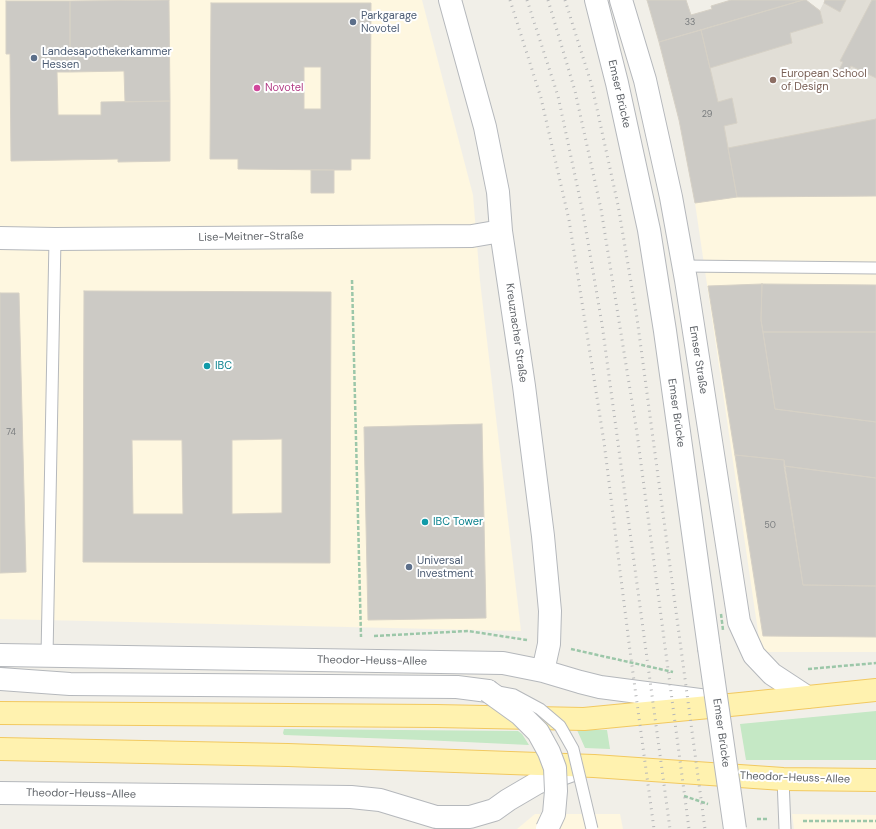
<!DOCTYPE html>
<html>
<head>
<meta charset="utf-8">
<style>
  body { margin:0 }
  canvas { display:block; background:#f1efe8 }
</style>
</head>
<body>
<canvas width="876" height="829"></canvas>
<script>
const ctx = document.querySelector('canvas').getContext('2d');
ctx.lineJoin = 'round';
function fill(path, color) {
  ctx.fillStyle = color;
  ctx.fill(path, 'evenodd');
}
function poly(rows) {
  const path = new Path2D();
  for (const r of rows) {
    path.moveTo(r[0], r[1]);
    for (let i = 2; i < r.length; i += 2) path.lineTo(r[i], r[i + 1]);
  }
  return path;
}
function stroke(path, color, width, dash) {
  ctx.strokeStyle = color;
  ctx.lineWidth = width;
  ctx.lineCap = dash ? 'butt' : 'round';
  ctx.setLineDash(dash || []);
  ctx.stroke(path);
}
function label(font, color, halo, rows, align = 'center') {
  ctx.font = font + ' "DM Sans",sans-serif';
  ctx.lineWidth = 4;
  ctx.setLineDash([]);
  ctx.textBaseline = 'middle';
  ctx.strokeStyle = halo;
  ctx.fillStyle = color;
  for (const [text, x, y, turn = 0] of rows) {
    ctx.save();
    ctx.translate(x, y);
    ctx.rotate((+turn || 0) * Math.PI / 180);
    ctx.textAlign = isNaN(turn) ? turn : align;
    if (halo) ctx.strokeText(text, 0, 0);
    ctx.fillText(text, 0, 0);
    ctx.restore();
  }
}
fill(poly([
  [0,0,422,0,473,195,480,281,521,631,0,619],
  [876,196,876,652,761,652,695,203,737,197],
  [535,814,620,814,623,829,517,829],
  [792,814,876,815,876,829,794,829]
]), '#fef7e0');
fill(poly([
  [803,0,806,0,820,10,825,0,876,0,876,196,737,197,695,203,679,120,659,42]
]), '#e1ded6');
fill(poly([
  [876,711,876,760,746,760,740,724],
  [284,729,518,731,522,734,529,745,423,740,284,735,283,733],
  [577,730,607,730,610,749,585,748]
]), '#c5e8c5');
const building = poly([
  [169,0,170,101,125,102,124,71,70,72,70,1,169,0],
  [647,0,686,0,691,15,712,9,711,6,731,0,803,0,659,42,647,0],
  [803,0,806,0,820,11,823,23,790,33,792,43,710,68,701,30,803,0],
  [825,0,846,0,840,12,824,3,825,0],
  [872,0,876,0,876,78,851,66,847,74,839,70,843,62,840,61,872,0],
  [6,1,70,1,70,72,57,72,58,115,101,115,101,102,170,101,170,161,118,162,118,159,11,161,10,54,6,54,6,1],
  [211,3,371,3,370,159,351,159,351,170,334,170,238,169,238,159,210,159,211,3],
  [304,67,321,67,321,109,304,109,304,67],
  [701,30,718,102,732,98,737,123,724,126,737,197,695,203,679,120,659,42,701,30],
  [876,119,876,196,737,197,728,148,876,119],
  [311,170,334,170,334,193,311,193,311,170],
  [762,284,761,320,775,409,876,422,876,478,784,466,784,460,735,455,708,286,762,284],
  [762,284,876,285,876,332,763,332,761,320,762,284],
  [84,291,331,292,330,563,83,562,84,291],
  [282,439,282,513,232,514,232,440,282,439],
  [132,440,182,440,183,514,133,514,132,440],
  [0,293,19,293,26,572,0,573,0,293],
  [763,332,876,332,876,422,775,409,763,332],
  [482,424,486,618,368,620,364,427,482,424],
  [735,455,784,460,803,585,876,586,876,637,763,636,735,455],
  [784,466,876,478,876,586,803,585,784,466]
]);
fill(building, '#cccac5');
stroke(building, '#d6d1c6', 1);
const lane = poly([
  [683,266,876,268],
  [47,656,55,239],
  [783,779,785,829]
]);
const street = poly([
  [450,0,485,127,498,192,501,231,524,386,543,536,550,611,549,644,543,671],
  [596,0,617,83,649,230,665,331,709,648],
  [621,0,645,80,671,197,686,280,739,622,754,655,772,674,807,697],
  [0,238,55,239,472,236,501,231],
  [0,655,503,663,543,671,580,682,600,687,715,702],
  [0,679,70,684,457,687,488,691],
  [0,793,351,797,380,800,436,817,470,817,494,810,508,800,537,783,573,770]
]);
const primary = poly([
  [0,713,436,716,584,719,740,704,876,690],
  [0,749,288,755,594,766,783,779,876,780]
]);
stroke(lane, '#b5b8bc', 13);
stroke(street, '#b5b8bc', 24);
stroke(primary, '#f2c960', 24);
stroke(poly([
  [352,280,361,637],
  [374,636,468,631,527,640],
  [571,649,673,672],
  [808,669,876,663],
  [684,796,708,804],
  [757,819,768,819],
  [803,821,876,821]
]), '#9cc7a9', 2.5, [4, 2]);
stroke(lane, '#fff', 11);
stroke(street, '#fff', 22);
stroke(primary, '#fff2af', 22);
stroke(poly([
  [510,0,541,98,569,220,604,442,630,651,654,829],
  [527,0,558,96,583,213,602,324,670,829],
  [548,0,575,91,601,209,637,433,689,829],
  [565,0,592,86,618,205,637,318,705,829]
]), '#b6b7b8', 3, [1, 5]);
const laneBridge = poly([
  [498,692,514,695,540,709,560,726,573,749,592,829]
]);
const streetBridge = poly([
  [709,648,735,829],
  [488,691,520,714,538,732,549,752,555,768,556,791,554,814,547,829]
]);
stroke(laneBridge, '#b5b8bc', 13, []);
stroke(streetBridge, '#b5b8bc', 24, []);
stroke(poly([
  [721,614,723,630]
]), '#9cc7a9', 2.5, [4, 2]);
stroke(laneBridge, '#fff', 11);
stroke(streetBridge, '#fff', 22);
for (const [x, y, r, color] of [
  [353,22,4,"#5c6f8a"],
  [34,58,4,"#5c6f8a"],
  [773,80,4,"#8d6e63"],
  [257,88,4,"#d1479c"],
  [207,366,4,"#0f9aa8"],
  [425,522,4,"#0f9aa8"],
  [409,567,4,"#5c6f8a"]
]) {
  const dot = new Path2D();
  dot.arc(x, y, r, 0, 2 * Math.PI);
  ctx.fillStyle = color;
  ctx.fill(dot);
  stroke(dot, '#fff', 1.5);
}
label('9px', '#7a7d7f', null, [
  ["33",690,23],
  ["29",707,115],
  ["74",11,433],
  ["50",770,526]
]);
label('11px', '#4e5e75', '#fff', [
  ["Parkgarage",361,16],
  ["Novotel",361,29],
  ["Landesapothekerkammer",42,52],
  ["Hessen",42,65],
  ["Universal",417,561],
  ["Investment",417,574]
], 'left');
label('11px', '#785e54', '#fff', [
  ["European School",781,74],
  ["of Design",781,87]
], 'left');
label('11px', '#b23c85', '#fff', [
  ["Novotel",265,88]
], 'left');
label('11px', '#5f6368', '#fff', [
  ["Emser Brücke",619,94,77],
  ["Lise-Meitner-Straße",251,237,-1],
  ["Kreuznacher Straße",516,333,82],
  ["Emser Straße",698,360,81],
  ["Emser Brücke",676,413,82],
  ["Theodor-Heuss-Allee",372,661,1],
  ["Emser Brücke",721,733,82],
  ["Theodor-Heuss-Allee",795,778,2],
  ["Theodor-Heuss-Allee",81,794,1]
]);
label('11px', '#0d838f', '#fff', [
  ["IBC",215,366],
  ["IBC Tower",433,522]
], 'left');
</script>
</body>
</html>
